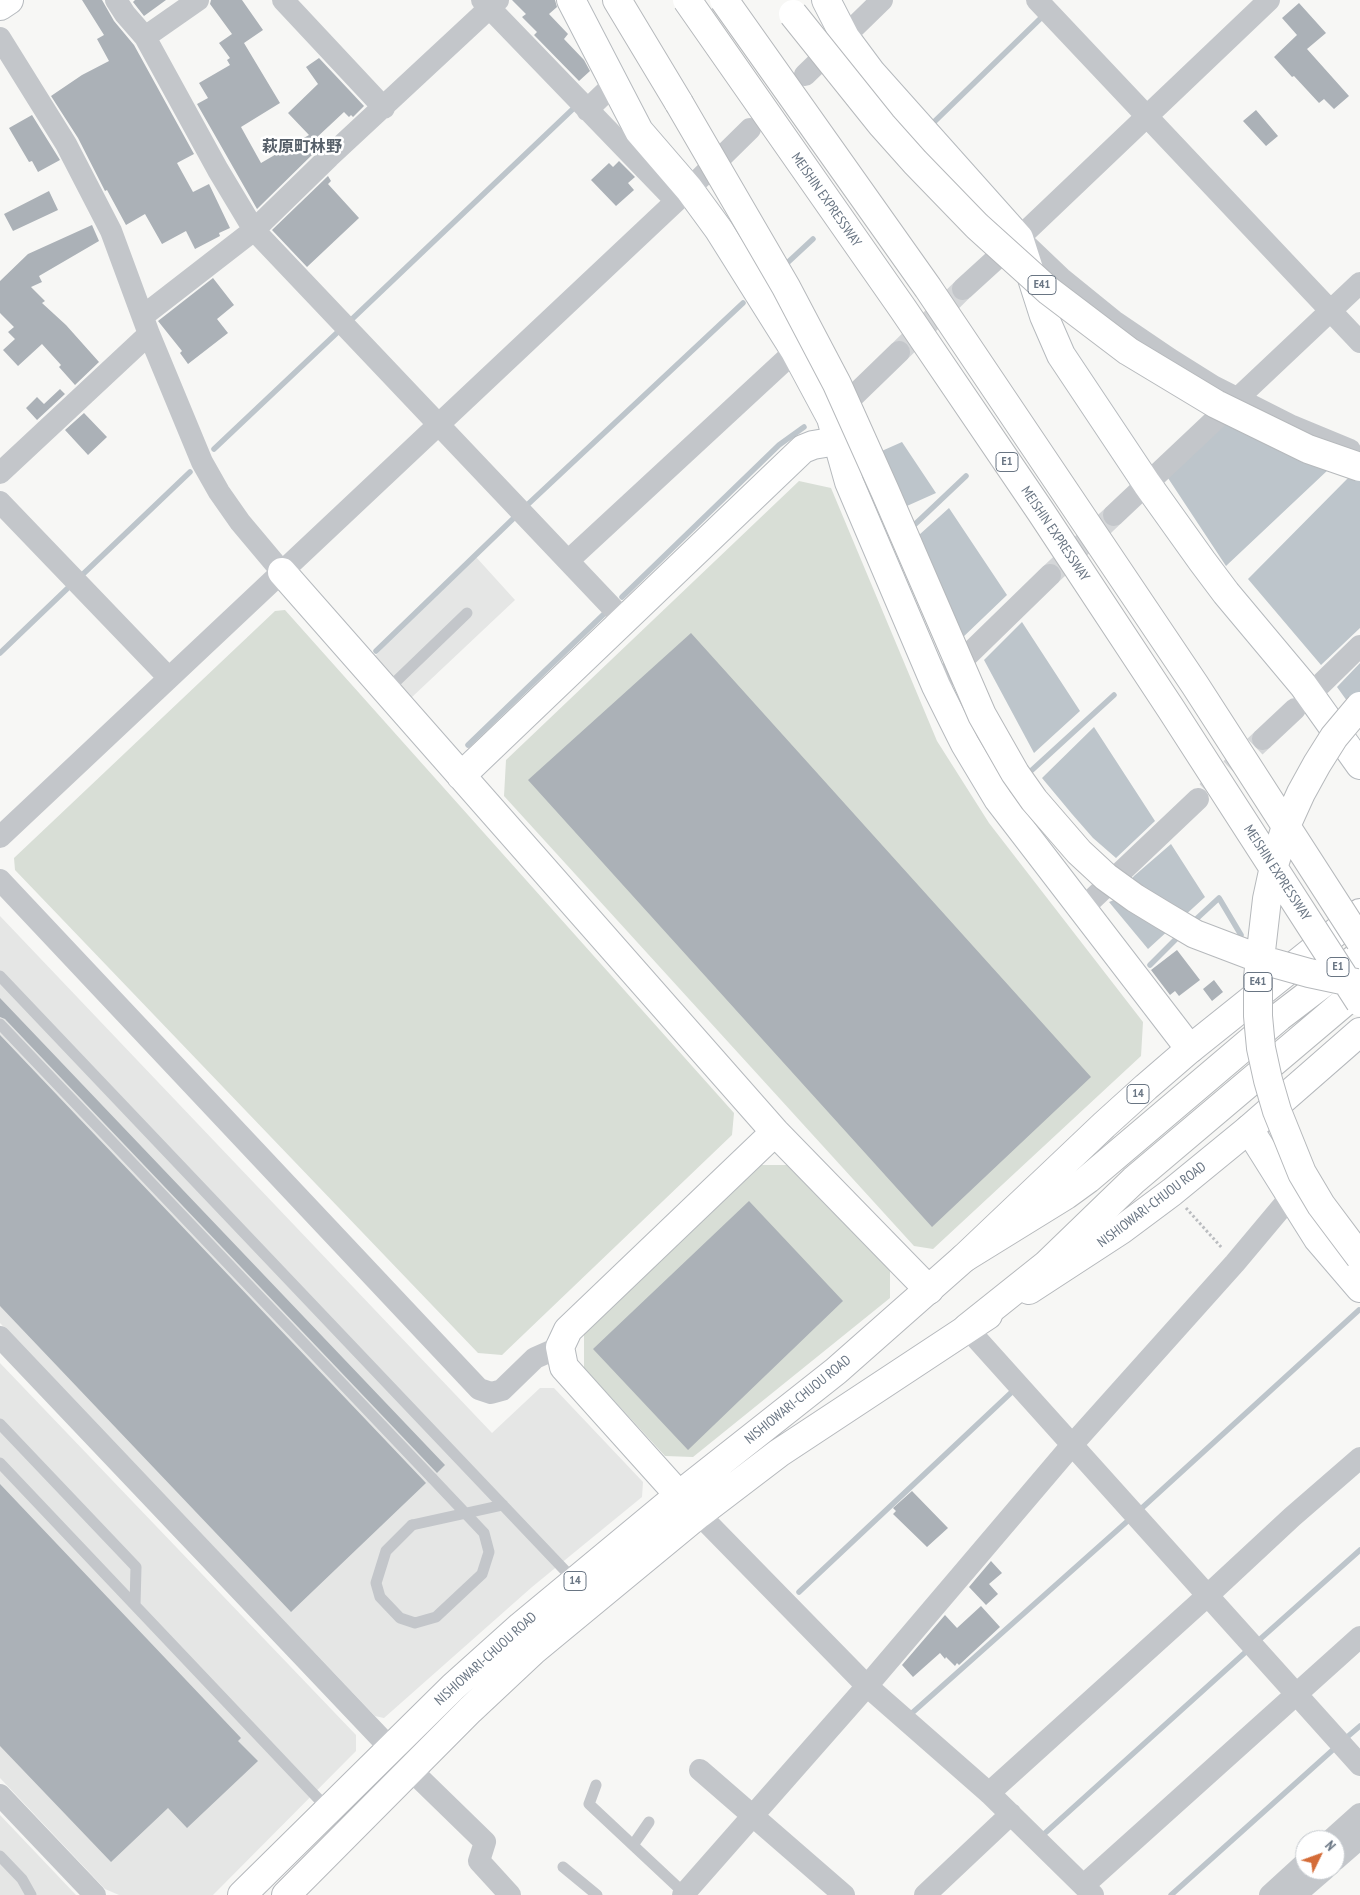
<!DOCTYPE html>
<html>
<head>
<meta charset="utf-8">
<style>
  body { margin:0 }
  #map { position:relative; width:1360px; height:1895px; overflow:hidden; background:#f7f7f5; font-family:"PT Sans Narrow",sans-serif }
  canvas { display:block }
  .north { position:absolute; left:1295px; top:1830px; width:50px; height:50px; box-sizing:border-box; background:#fff; border:1px solid #c3c8cd; border-radius:50%; rotate:48deg; font-size:14px; font-weight:700; line-height:20px; text-align:center; color:#697583 }
  .north::after { content:''; display:block; margin:auto; width:18px; height:22px; background:#d46c38; clip-path:polygon(50% 0,100% 100%,50% 72%,0 100%) }
</style>
</head>
<body>
<div id="map">
<canvas width="1360" height="1895"></canvas>
<div class="north">N</div>
</div>
<script>
const ctx = document.querySelector('canvas').getContext('2d');
ctx.lineJoin = 'round';
function fill(path, color) {
  ctx.fillStyle = color;
  ctx.fill(path, 'evenodd');
}
function poly(rows) {
  const path = new Path2D();
  for (const r of rows) {
    path.moveTo(r[0], r[1]);
    for (let i = 2; i < r.length; i += 2) path.lineTo(r[i], r[i + 1]);
  }
  return path;
}
function stroke(path, color, width, dash) {
  ctx.strokeStyle = color;
  ctx.lineWidth = width;
  ctx.lineCap = dash ? 'butt' : 'round';
  ctx.setLineDash(dash || []);
  ctx.stroke(path);
}
function label(font, color, halo, rows, align = 'center') {
  ctx.font = font + ' "PT Sans Narrow","Noto Sans JP",sans-serif';
  ctx.lineWidth = 5;
  ctx.setLineDash([]);
  ctx.textBaseline = 'middle';
  ctx.strokeStyle = halo;
  ctx.fillStyle = color;
  for (const [text, x, y, turn = 0] of rows) {
    ctx.save();
    ctx.translate(x, y);
    ctx.rotate((+turn || 0) * Math.PI / 180);
    ctx.textAlign = isNaN(turn) ? turn : align;
    if (halo) ctx.strokeText(text, 0, 0);
    ctx.fillText(text, 0, 0);
    ctx.restore();
  }
}
fill(poly([
  [476,557,515,600,411,698,374,657],
  [0,916,492,1433,540,1388,554,1388,643,1482,642,1497,532,1587,384,1718,375,1716,0,1323],
  [0,1363,356,1735,356,1751,213,1895,119,1895,105,1889,0,1778],
  [0,1815,76,1895,0,1895]
]), '#e5e6e5');
fill(poly([
  [799,481,831,488,937,741,989,823,1143,1022,1141,1056,933,1249,914,1246,504,796,506,760],
  [285,610,734,1113,732,1135,502,1355,478,1353,15,870,14,858,275,611],
  [760,1165,789,1165,890,1270,890,1298,693,1457,665,1456,584,1368,584,1334]
]), '#d8ded6');
fill(poly([
  [1223,421,1329,469,1226,566,1166,475],
  [902,442,936,493,889,514,866,458],
  [1349,477,1360,480,1360,628,1321,665,1248,579],
  [949,508,1007,595,960,640,899,553],
  [1022,622,1080,711,1034,753,984,660],
  [1360,663,1360,719,1337,687],
  [1094,727,1155,821,1116,858,1093,838,1072,814,1042,778],
  [1171,844,1205,897,1148,949,1109,902,1114,900,1134,876]
]), '#bdc5cb');
stroke(poly([
  [934,122,1042,17],
  [785,265,813,239],
  [350,321,575,107],
  [214,449,341,329],
  [525,507,743,303],
  [910,529,966,476],
  [81,576,190,472],
  [622,597,779,445,804,427],
  [376,651,517,515],
  [0,653,70,586],
  [468,745,605,613],
  [1032,770,1114,695],
  [1192,923,1219,898,1241,935],
  [1150,965,1180,935],
  [1143,1507,1359,1310],
  [799,1592,1015,1389],
  [1258,1641,1360,1550],
  [912,1713,1131,1518],
  [1346,1738,1360,1726],
  [1044,1834,1249,1649],
  [1171,1895,1336,1747]
]), '#bdc5cb', 5.5);
fill(poly([
  [82,0,102,0,114,21,134,45,194,154,177,163,193,192,209,184,230,228,219,233,220,236,195,249,186,231,162,244,145,214,126,225,107,190,105,191,78,138,51,96,82,75,109,61,97,39,104,35],
  [135,0,166,0,144,16,133,2],
  [211,0,242,0,263,30,244,43,280,103,241,127,261,163,309,135,288,113,318,84,306,67,319,58,364,106,353,117,351,115,349,117,344,112,314,140,311,137,317,150,257,209,197,104,208,98,199,83,230,65,227,60,230,58,219,43,232,34,210,4],
  [512,0,555,0,557,7,549,14,568,34,564,39,584,60,590,71,579,81,534,35,537,32,522,17,526,14],
  [1299,3,1326,33,1307,49,1349,96,1334,109,1324,99,1319,103,1294,76,1292,77,1274,57,1297,35,1282,18],
  [1256,110,1278,136,1266,146,1243,121],
  [32,115,60,160,38,172,32,161,29,162,9,128],
  [619,161,635,177,628,183,634,190,616,206,591,180,609,163,613,167],
  [328,176,331,181,328,184,359,218,307,267,272,230],
  [49,191,58,210,13,231,4,214],
  [92,225,99,241,39,276,42,282,31,287,45,301,42,303,66,325,99,362,75,385,59,367,61,365,42,344,18,366,3,350,15,339,8,332,14,327,0,313,0,281,28,254],
  [213,278,234,305,217,319,228,333,188,364,180,353,182,351,158,321],
  [60,389,65,394,37,420,26,408,37,397,44,404],
  [84,413,107,437,88,455,65,430],
  [691,633,1091,1077,932,1227,528,780],
  [1177,950,1200,980,1179,996,1175,991,1170,995,1151,970],
  [1214,980,1223,992,1212,1001,1203,989],
  [0,998,445,1465,437,1473,5,1019,0,1017],
  [0,1035,426,1483,291,1612,0,1306],
  [749,1201,843,1301,688,1450,593,1349],
  [0,1484,241,1738,238,1741,258,1761,187,1828,168,1808,111,1862,0,1746],
  [912,1491,948,1528,927,1547,893,1514,896,1511,893,1508],
  [991,1561,1002,1573,989,1584,998,1594,986,1605,969,1587],
  [981,1606,1000,1627,959,1665,957,1663,955,1666,946,1657,945,1659,940,1653,913,1677,902,1665,945,1615,957,1628]
]), '#abb1b7');
stroke(poly([
  [899,352,963,289],
  [1050,575,1114,515],
  [1207,792,1263,739]
]), '#d4d6d8', 22, [22, 11]);
const secondary = poly([
  [571,0,639,131,689,189,719,230,795,351,831,418,849,482,936,686,965,744,998,799,1190,1049],
  [826,0,845,37,871,72,1019,238,1044,316,1061,355,1147,484,1202,561,1226,593,1303,685,1360,765],
  [0,6,9,0],
  [282,572,775,1132,929,1290],
  [461,776,803,449,813,445,837,441],
  [1249,1129,1318,1239,1360,1288],
  [679,1495,564,1367,560,1347,568,1330,775,1132]
]);
const primary = poly([
  [1029,1290,1121,1230,1172,1192,1249,1129,1360,1032],
  [242,1895,453,1687,521,1626,679,1495,836,1371,964,1258,1104,1125,1146,1087,1190,1049,1360,913],
  [286,1895,470,1710,533,1651,602,1594,699,1514,779,1453,988,1315]
]);
const highway = poly([
  [617,0,679,103],
  [964,1258,1066,1195,1088,1179,1279,1017,1360,955],
  [967,1328,1046,1265,1134,1180,1360,989]
]);
stroke(secondary, '#b6babe', 30);
stroke(primary, '#b5b8bc', 30);
stroke(highway, '#b6b9bc', 30);
stroke(poly([
  [1186,1208,1222,1248]
]), '#bbbdc0', 3, [2.5, 2.5]);
stroke(poly([
  [386,691,467,613],
  [0,976,575,1581],
  [0,1024,432,1478],
  [0,1424,136,1567,135,1605],
  [0,1463,328,1809],
  [412,1525,503,1505],
  [596,1785,589,1804,684,1893],
  [633,1845,649,1822],
  [0,1856,22,1879,31,1895],
  [563,1867,597,1895]
]), '#c3c6ca', 11);
stroke(poly([
  [116,0,125,14,145,37,218,170,254,230,624,620],
  [283,0,384,108],
  [482,0,676,201],
  [1037,0,1360,342],
  [145,37,198,0],
  [0,38,66,144,111,231,149,334,202,462,219,492,240,522,282,572],
  [805,75,882,0],
  [587,110,614,84],
  [1019,238,1061,278,1114,321,1170,359,1213,386,1292,426,1350,450],
  [963,289,1019,238,1269,0],
  [143,316,254,230,329,157,498,0],
  [835,414,899,352],
  [0,473,149,334],
  [0,502,169,678],
  [1114,515,1360,283],
  [569,560,795,351],
  [1321,684,1360,646],
  [936,686,1050,575],
  [1263,739,1295,709],
  [0,837,689,189,750,129],
  [0,880,479,1389,491,1393,502,1390,535,1358,560,1347],
  [1082,909,1198,799],
  [967,1328,1360,1765],
  [0,1337,390,1748],
  [687,1502,867,1686,989,1793,1093,1895],
  [410,1769,485,1842,479,1861,510,1895],
  [700,1770,844,1895],
  [989,1793,1207,1596,1292,1517,1360,1458],
  [0,1795,95,1895],
  [1331,1840,1360,1814],
  [1335,1860,1360,1838],
  [1084,1885,1360,1637],
  [683,1895,867,1686,1072,1445,1235,1263,1292,1195],
  [925,1895,1011,1814],
  [1270,1895,1305,1863],
  [1295,1895,1324,1870]
]), '#c3c6ca', 22);
stroke(secondary, '#fff', 28);
stroke(primary, '#fff', 28);
stroke(highway, '#fff', 28);
const highwayBridge = poly([
  [687,0,903,309,1041,512,1171,709,1360,1002],
  [724,0,928,288,1195,685,1360,941],
  [793,14,882,125,915,162,977,226,1049,291,1128,351,1216,404,1308,449,1360,467],
  [679,103,786,287,837,384,885,491,982,715,1015,773,1034,800,1079,852,1106,877,1135,898,1163,915,1195,934,1266,961,1309,973,1356,983],
  [1360,706,1334,737,1317,764,1301,793,1286,826,1275,862,1267,899,1258,977,1258,1016,1261,1048,1268,1080,1277,1111,1302,1173,1321,1205,1360,1257]
]);
stroke(highwayBridge, '#b6b9bc', 30, []);
stroke(poly([
  [412,1525,386,1551,376,1583,380,1597,400,1618,415,1623,436,1617,482,1574,489,1552,484,1533,432,1478]
]), '#c3c6ca', 11);
stroke(highwayBridge, '#fff', 28);
for (const [x, y, w] of [
  [1042,285,28],
  [1007,462,22],
  [1338,967,22],
  [1258,982,28],
  [1138,1094,22],
  [575,1581,22]
]) {
  const box = new Path2D();
  box.roundRect(x - w / 2, y - 9.5, w, 19, 4);
  ctx.fillStyle = '#fff';
  ctx.fill(box);
  stroke(box, '#697583', 1);
}
label('bold 12px', '#697583', null, [
  ["E41",1042,285],
  ["E1",1007,462],
  ["E1",1338,967],
  ["E41",1258,982],
  ["14",1138,1094],
  ["14",575,1581]
]);
label('14px', '#697583', '#fff', [
  ["MEISHIN EXPRESSWAY",826,200,55],
  ["MEISHIN EXPRESSWAY",1055,534,56],
  ["MEISHIN EXPRESSWAY",1277,873,57],
  ["NISHIOWARI-CHUOU ROAD",1152,1205,-37],
  ["NISHIOWARI-CHUOU ROAD",798,1400,-39],
  ["NISHIOWARI-CHUOU ROAD",486,1659,-42]
]);
label('bold 16px', '#565f69', '#fff', [
  ["萩原町林野",302,147]
]);
</script>
</body>
</html>
